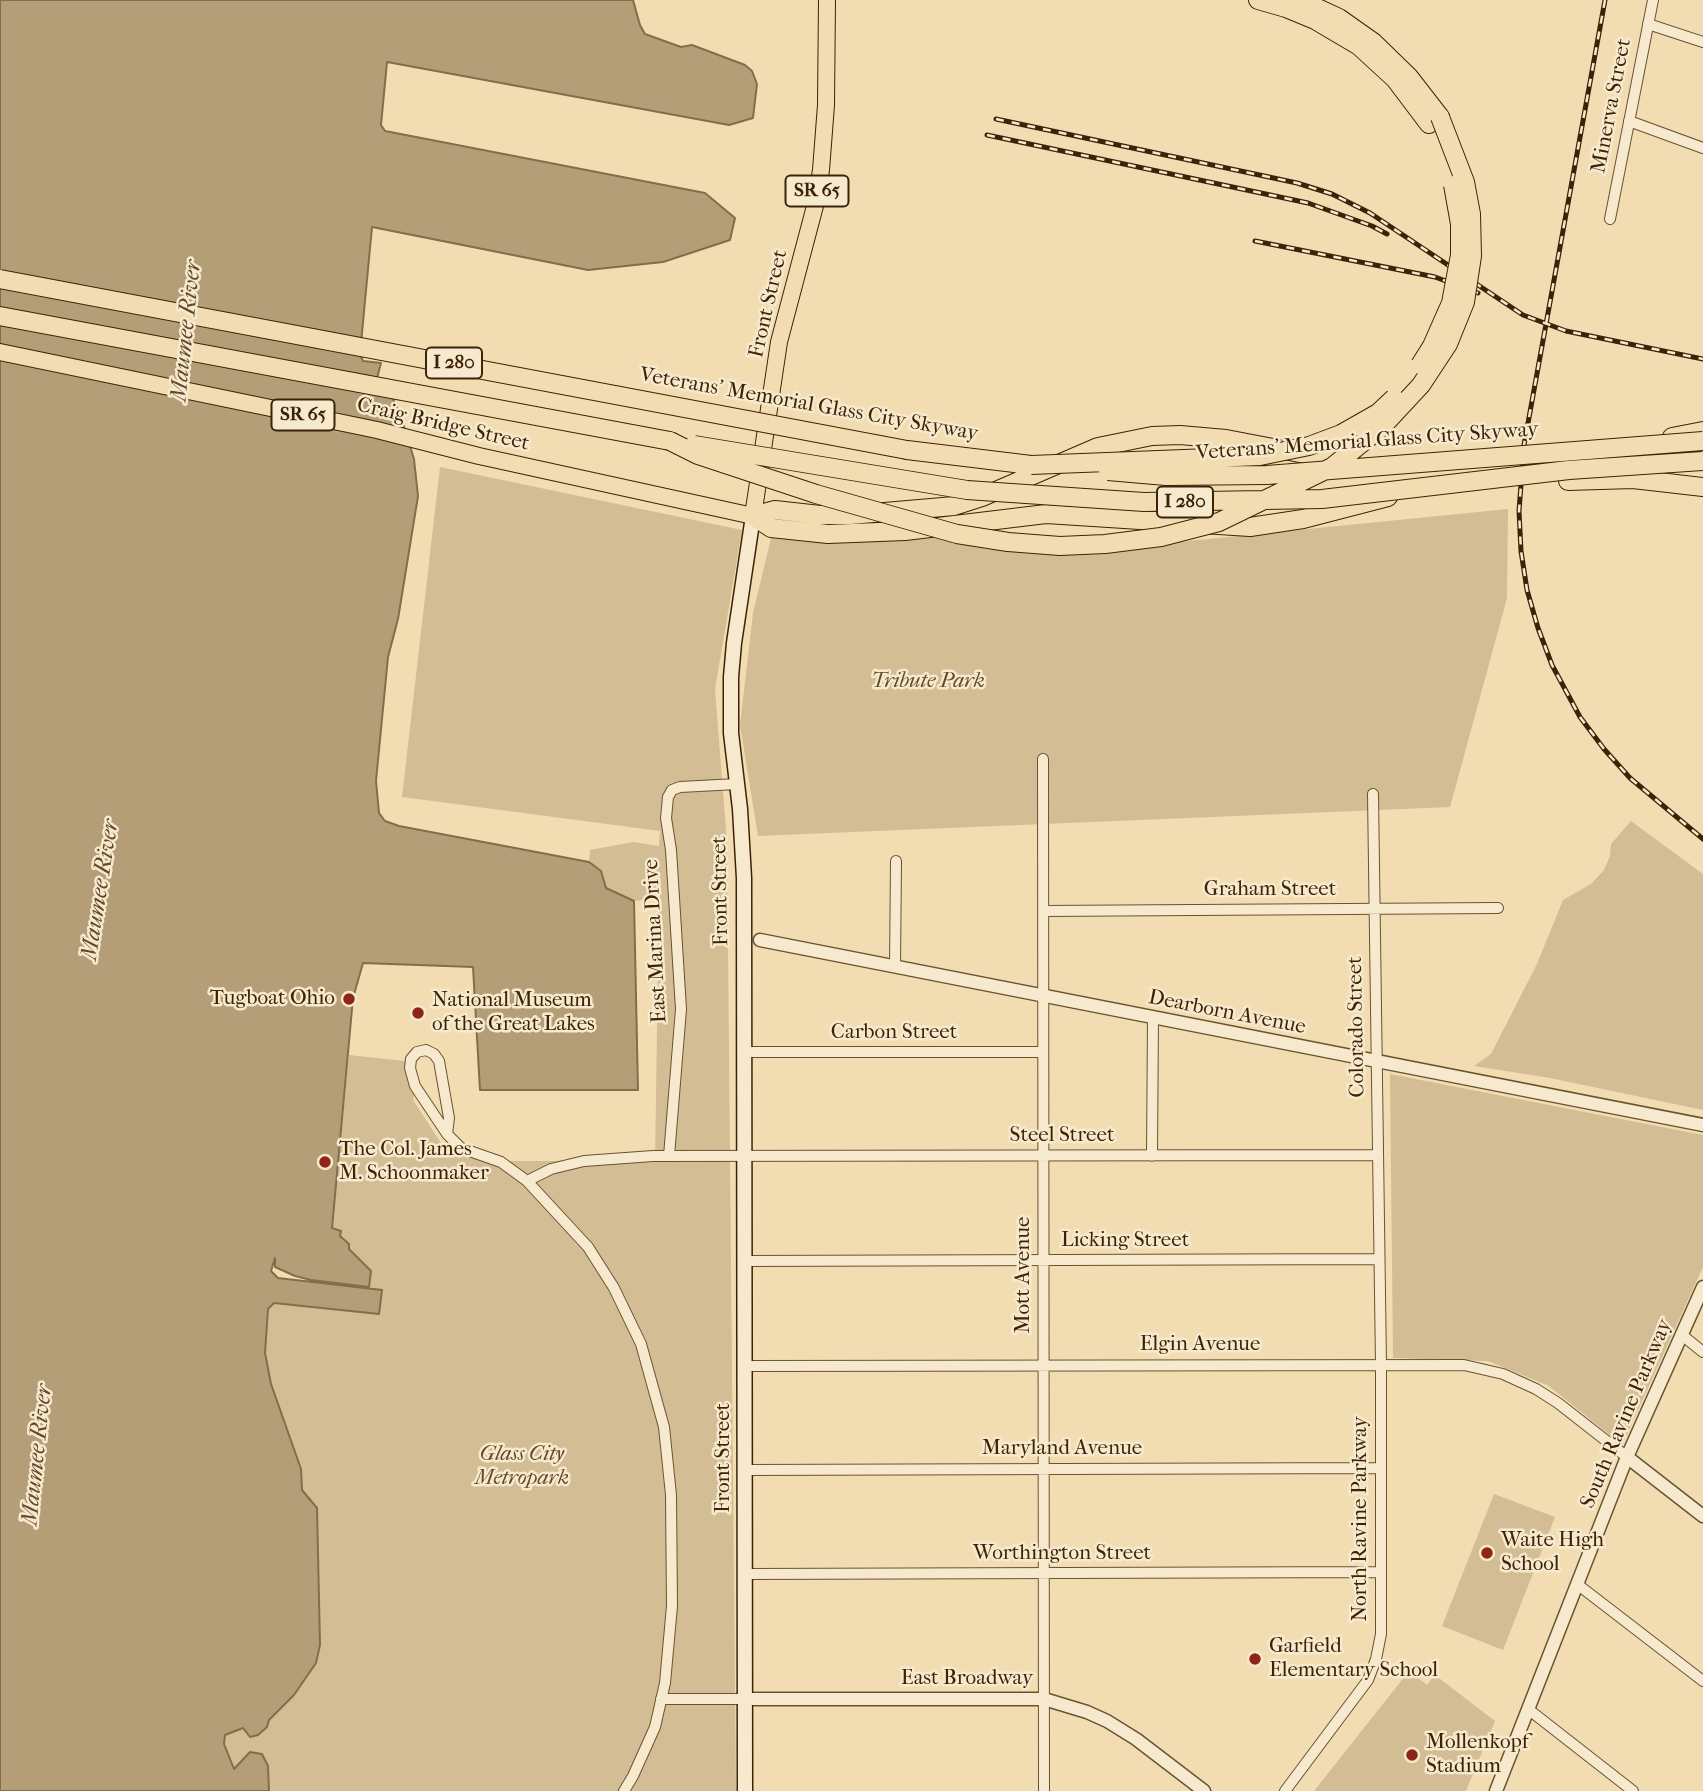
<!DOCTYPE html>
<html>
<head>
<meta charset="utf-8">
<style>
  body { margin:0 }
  canvas { display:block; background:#f2ddb2 }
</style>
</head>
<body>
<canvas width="1703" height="1791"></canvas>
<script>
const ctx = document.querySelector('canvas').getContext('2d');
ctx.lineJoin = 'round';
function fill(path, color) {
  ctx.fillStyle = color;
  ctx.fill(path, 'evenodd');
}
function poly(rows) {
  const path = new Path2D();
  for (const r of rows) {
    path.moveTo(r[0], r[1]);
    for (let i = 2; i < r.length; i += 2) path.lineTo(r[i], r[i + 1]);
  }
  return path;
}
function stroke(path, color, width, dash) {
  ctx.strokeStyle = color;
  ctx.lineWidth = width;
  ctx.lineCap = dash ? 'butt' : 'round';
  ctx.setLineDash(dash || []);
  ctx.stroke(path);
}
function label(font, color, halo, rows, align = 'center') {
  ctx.font = font + ' "IM FELL French Canon",serif';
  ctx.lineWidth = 5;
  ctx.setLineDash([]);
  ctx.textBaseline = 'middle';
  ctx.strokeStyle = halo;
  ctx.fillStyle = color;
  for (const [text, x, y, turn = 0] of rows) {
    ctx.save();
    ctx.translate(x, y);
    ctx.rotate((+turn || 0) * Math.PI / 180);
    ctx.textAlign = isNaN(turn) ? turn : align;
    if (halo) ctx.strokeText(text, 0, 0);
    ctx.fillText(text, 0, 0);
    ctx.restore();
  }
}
fill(poly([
  [440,467,742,530,715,689,727,843,736,1791,269,1791,268,1766,234,1770,224,1744,225,1735,243,1728,251,1737,258,1735,269,1720,294,1695,316,1663,320,1645,317,1508,302,1490,301,1469,271,1384,265,1353,268,1309,274,1303,378,1314,381,1290,368,1289,371,1271,349,1249,349,1244,332,1228,349,1055,405,1061,406,1076,415,1091,413,1100,445,1149,460,1154,482,1161,655,1161,659,898,634,901,606,888,601,871,589,862,590,850,633,842,659,846,660,831,402,797],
  [1508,509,1507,598,1450,807,758,836,740,725,753,613,771,538,887,539,939,534,1069,553],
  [1631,821,1703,874,1703,1110,1550,1078,1474,1066,1491,1054,1537,964,1563,900,1591,884,1604,870,1610,856,1611,844],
  [1390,1074,1703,1135,1703,1267,1622,1445,1549,1386,1488,1361,1393,1358],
  [1494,1494,1555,1517,1503,1650,1442,1626],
  [1409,1671,1427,1685,1435,1675,1495,1721,1466,1791,1314,1791]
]), '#d3bd95');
const water = poly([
  [0,0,633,0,640,25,645,34,681,47,692,45,745,65,752,71,757,84,753,118,729,125,387,62,381,125,385,131,705,193,735,218,730,240,663,262,588,270,372,227,360,354,363,361,381,363,376,382,389,390,401,417,414,459,418,496,398,619,388,657,376,781,379,813,385,821,399,826,589,862,601,871,606,888,634,901,638,1090,480,1090,473,967,363,963,353,998,332,1228,341,1231,340,1236,349,1244,349,1249,371,1271,369,1287,311,1280,295,1276,275,1267,275,1258,271,1271,278,1278,382,1290,379,1314,274,1303,268,1309,265,1353,271,1384,301,1469,302,1490,317,1508,320,1645,316,1663,294,1695,269,1720,267,1727,258,1735,250,1737,243,1728,225,1735,224,1744,234,1769,250,1752,262,1754,268,1766,269,1791,0,1791,0,0]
]);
fill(water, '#b49e78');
stroke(water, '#846d4a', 2);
const minor = poly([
  [1648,24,1703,42],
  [1629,121,1703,148],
  [1610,219,1653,0],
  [1043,759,1044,1791],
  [1043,911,1498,908],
  [895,967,896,861],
  [745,1052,1043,1052],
  [447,1134,449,1118,439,1061,434,1054,426,1050,417,1052,411,1059,410,1068,415,1086,447,1134,461,1148,501,1162,527,1181,551,1169,584,1161,653,1156,1378,1155],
  [669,1156,681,1009,671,850,666,818,668,797,672,790,680,787,737,784],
  [1152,1156,1153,1018],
  [527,1181,588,1247,614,1288,641,1344,664,1427,671,1495,672,1606,665,1683,655,1727,633,1776,624,1791],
  [745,1261,1379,1259],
  [1682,1335,1703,1352],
  [746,1366,1464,1365,1503,1374,1536,1389,1558,1403,1627,1457],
  [744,1470,1380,1468],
  [745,1574,1380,1572],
  [1577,1584,1703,1681],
  [661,1699,745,1699],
  [1528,1709,1633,1791],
  [1285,1791,1368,1680,1376,1659,1381,1634,1381,1364,1373,794]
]);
const tertiary = poly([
  [760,940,1703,1125],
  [1627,1457,1703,1516],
  [745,1699,1044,1699,1087,1712,1107,1721,1136,1739,1204,1791],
  [1496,1791,1627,1457,1703,1287]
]);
const secondary = poly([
  [745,1791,744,878,740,809,731,733,731,677,734,643,753,516]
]);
const primary = poly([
  [0,352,377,430,479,456,753,516,779,342,815,206,821,170,826,105,827,0]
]);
const motorway = poly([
  [1258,0,1286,8,1315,20,1359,46,1395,79,1429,124],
  [1300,0,1339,18,1373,42,1409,77,1440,117],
  [0,316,670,441],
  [1672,437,1703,431],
  [907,450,1031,465],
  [1568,481,1633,479,1703,487],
  [753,516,775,510,820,515,850,515,954,506,982,497,1098,447,1152,436,1180,435,1226,439,1352,463],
  [753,516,771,528,828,534,905,531,1046,514,1250,527,1303,519,1388,497]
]);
stroke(minor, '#6a5231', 12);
stroke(tertiary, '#6a5231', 15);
stroke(secondary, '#3d2306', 17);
stroke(primary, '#3d2306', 18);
stroke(motorway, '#3d2306', 20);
stroke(minor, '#f7e9cd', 10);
stroke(tertiary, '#f7e9cd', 12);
stroke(secondary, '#f7e9cd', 14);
stroke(primary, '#f2ddb2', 16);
stroke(motorway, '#f2ddb2', 18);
const rail = poly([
  [1605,0,1524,445,1519,511,1521,551,1527,590,1538,628,1552,665,1580,717,1604,749,1630,778,1703,839],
  [996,119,1297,183,1332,194,1370,213,1523,315,1566,331,1703,359],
  [987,135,1308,203,1372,226,1387,234],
  [1255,241,1435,277,1478,293]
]);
stroke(rail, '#3d2306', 5);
stroke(rail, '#f7e9cd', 2.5, [8]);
const motorwayBridge = poly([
  [0,279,907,450],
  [1420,365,1432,346,1451,303,1460,255,1460,224,1453,185],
  [670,441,698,455,816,494,957,534,1008,542,1060,546,1105,544,1161,537,1219,522,1332,467,1382,427,1421,385,1448,344,1465,302,1472,256,1471,214,1465,182,1440,117],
  [694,445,967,490,1144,502,1322,499,1569,470,1703,461],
  [1031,465,1260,456,1309,446,1341,434,1378,413,1394,398],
  [1108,471,1166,476,1267,475,1703,441]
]);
stroke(motorwayBridge, '#3d2306', 20, []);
stroke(motorwayBridge, '#f2ddb2', 18);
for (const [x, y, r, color] of [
  [349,999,7,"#8f2418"],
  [418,1013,7,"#8f2418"],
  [325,1162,7,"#8f2418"],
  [1487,1553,7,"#8f2418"],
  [1255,1659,7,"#8f2418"],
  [1412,1755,7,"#8f2418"]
]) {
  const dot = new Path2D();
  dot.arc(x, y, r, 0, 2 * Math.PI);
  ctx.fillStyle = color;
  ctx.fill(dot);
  stroke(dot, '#f7e9cd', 2.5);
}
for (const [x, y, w] of [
  [817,191,63],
  [454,363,56],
  [303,415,63],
  [1185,502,56]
]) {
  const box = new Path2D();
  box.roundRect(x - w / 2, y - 15.5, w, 31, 5);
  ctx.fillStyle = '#f7e9cd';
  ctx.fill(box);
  stroke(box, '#3d2306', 2);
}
label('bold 19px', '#3d2306', null, [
  ["SR 65",817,191],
  ["I 280",454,363],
  ["SR 65",303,415],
  ["I 280",1185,502]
]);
label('21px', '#3d2306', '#f7e9cd', [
  ["Minerva Street",1612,106,-79],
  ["Front Street",769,304,-77],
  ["Veterans' Memorial Glass City Skyway",809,405,10],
  ["Craig Bridge Street",443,425,13],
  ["Veterans' Memorial Glass City Skyway",1367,442,-4],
  ["Graham Street",1270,890],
  ["Front Street",721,891,-91],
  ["East Marina Drive",656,941,-93],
  ["Dearborn Avenue",1227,1013,11],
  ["Colorado Street",1357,1027,-91],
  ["Carbon Street",894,1033],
  ["Steel Street",1062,1136],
  ["Licking Street",1125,1241],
  ["Mott Avenue",1024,1275,-90],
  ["Elgin Avenue",1200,1345],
  ["South Ravine Parkway",1627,1414,-67],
  ["Maryland Avenue",1062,1449],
  ["Front Street",724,1458,-90],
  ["North Ravine Parkway",1361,1519,-90],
  ["Worthington Street",1062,1554],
  ["East Broadway",967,1679]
]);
label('italic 21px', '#624a2a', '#f7e9cd', [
  ["Tribute Park",928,682],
  ["Glass City",522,1455],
  ["Metropark",522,1479]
]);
label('21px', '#3d2306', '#f7e9cd', [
  ["Tugboat Ohio",335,999,"right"],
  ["National Museum",432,1001],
  ["of the Great Lakes",432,1025],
  ["The Col. James",339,1150],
  ["M. Schoonmaker",339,1174],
  ["Waite High",1501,1541],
  ["School",1501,1565],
  ["Garfield",1269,1647],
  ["Elementary School",1269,1671],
  ["Mollenkopf",1426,1743],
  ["Stadium",1426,1767]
], 'left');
label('italic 23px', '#614828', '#f7e9cd', [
  ["Maumee River",187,331,-84],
  ["Maumee River",101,890,-81],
  ["Maumee River",38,1455,-84]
]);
</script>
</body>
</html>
